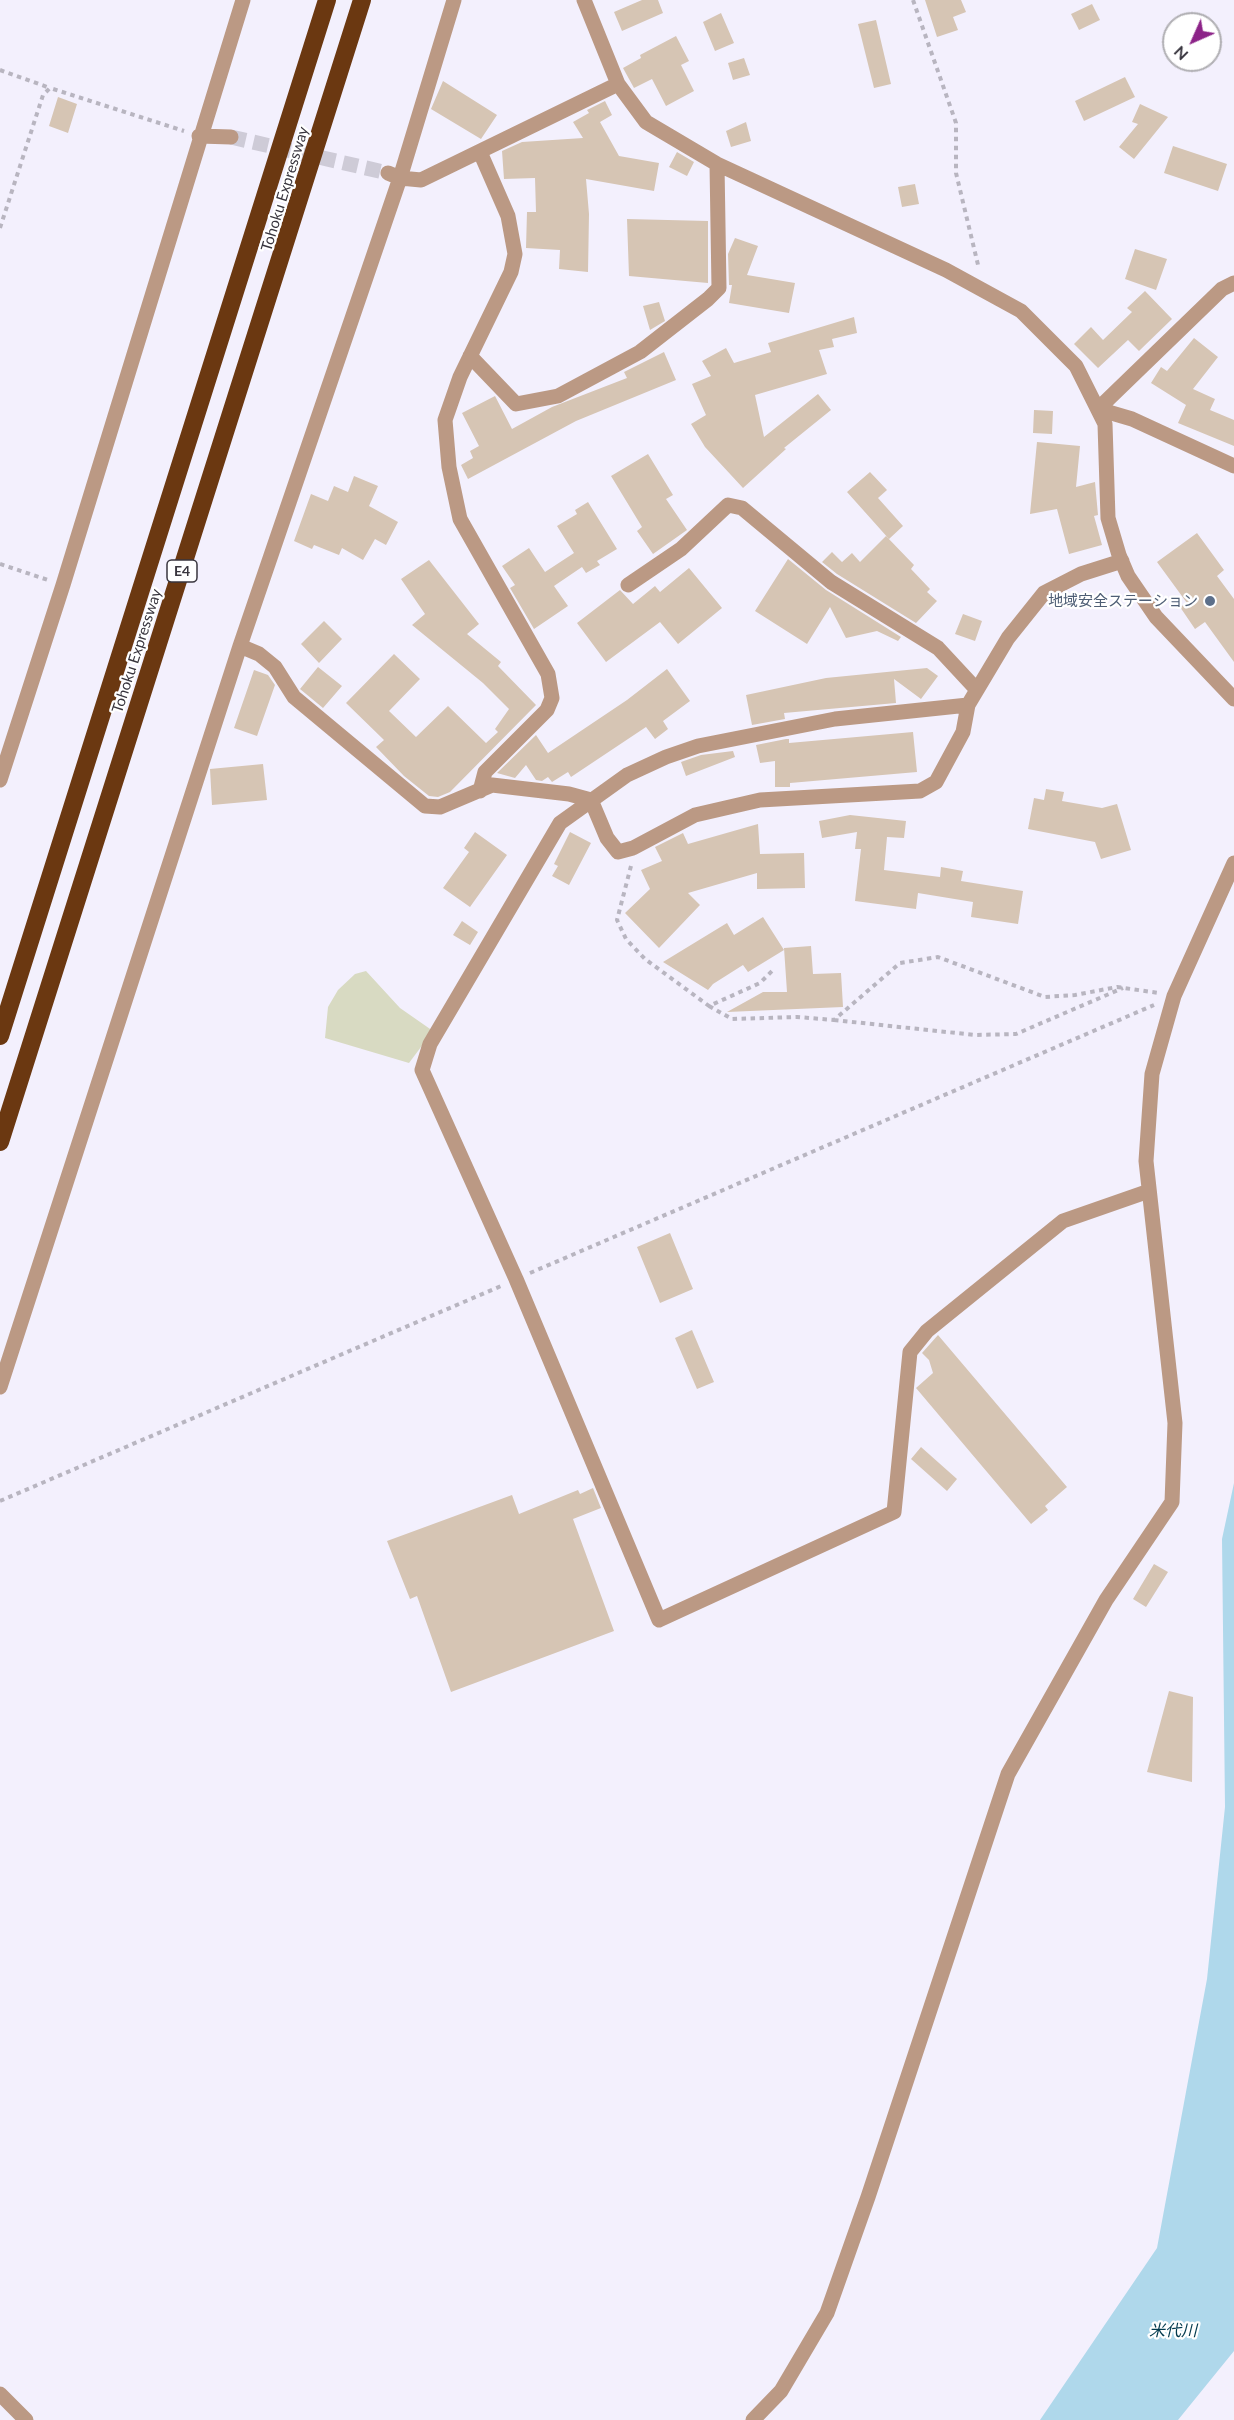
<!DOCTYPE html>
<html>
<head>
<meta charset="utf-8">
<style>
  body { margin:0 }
  #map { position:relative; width:1234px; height:2420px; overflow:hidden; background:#f3f0fd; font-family:Lato,sans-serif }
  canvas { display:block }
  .north { position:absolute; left:1162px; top:12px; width:60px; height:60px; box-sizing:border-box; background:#fff; border:2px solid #afaeb2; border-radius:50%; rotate:225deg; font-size:16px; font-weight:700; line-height:24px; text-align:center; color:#38353e }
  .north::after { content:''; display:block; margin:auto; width:21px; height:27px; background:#8c2388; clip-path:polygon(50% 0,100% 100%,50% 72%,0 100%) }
</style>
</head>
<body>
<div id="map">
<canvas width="1234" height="2420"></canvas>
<div class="north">N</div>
</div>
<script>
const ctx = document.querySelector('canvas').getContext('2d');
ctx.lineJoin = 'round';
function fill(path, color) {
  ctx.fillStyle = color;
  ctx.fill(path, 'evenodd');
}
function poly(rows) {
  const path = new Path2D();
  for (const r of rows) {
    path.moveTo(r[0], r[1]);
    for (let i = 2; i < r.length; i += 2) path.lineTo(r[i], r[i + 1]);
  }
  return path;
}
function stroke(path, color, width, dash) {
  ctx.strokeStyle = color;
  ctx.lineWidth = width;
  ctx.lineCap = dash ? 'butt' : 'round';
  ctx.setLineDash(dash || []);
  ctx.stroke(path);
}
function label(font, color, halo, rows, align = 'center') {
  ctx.font = font + ' Lato,"Noto Sans JP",sans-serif';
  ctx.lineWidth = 4.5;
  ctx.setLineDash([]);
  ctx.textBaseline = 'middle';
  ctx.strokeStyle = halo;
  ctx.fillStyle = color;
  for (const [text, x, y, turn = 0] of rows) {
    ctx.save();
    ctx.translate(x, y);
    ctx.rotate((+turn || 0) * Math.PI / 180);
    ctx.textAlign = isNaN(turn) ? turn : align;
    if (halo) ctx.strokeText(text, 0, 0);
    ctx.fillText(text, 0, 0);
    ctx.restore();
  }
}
fill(poly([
  [366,971,400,1008,433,1031,409,1063,325,1038,328,1007,338,990,355,974]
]), '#d8dac2');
fill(poly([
  [1234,1483,1234,2351,1178,2420,1040,2420,1157,2248,1207,1979,1225,1807,1222,1539]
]), '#afd8eb');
fill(poly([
  [642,0,658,0,663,13,622,31,614,12],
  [925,0,961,0,966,12,953,17,958,30,937,37],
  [1092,4,1100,20,1079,30,1071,14],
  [721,13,734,43,715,51,703,22],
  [876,20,891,84,874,88,858,24],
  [676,36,689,61,681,65,694,91,666,106,652,79,634,88,623,68,641,58,640,55],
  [744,58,750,75,733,80,728,63],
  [1125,77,1135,97,1084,121,1075,101],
  [443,81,497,115,481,139,431,109],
  [58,97,77,104,68,133,49,126],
  [605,101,612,115,600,122,619,156,659,163,654,191,586,179,589,214,588,272,559,269,560,250,526,248,527,212,536,212,535,178,504,179,502,151,522,142,583,138,573,122,589,113,587,110],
  [1140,104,1168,117,1134,159,1119,147,1138,124,1132,122],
  [746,122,751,141,731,147,726,131],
  [1173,146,1227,164,1218,191,1164,173],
  [677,152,694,162,687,176,669,167],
  [915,184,919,204,902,207,898,187],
  [627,219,708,221,708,283,629,276],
  [735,238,758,246,747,275,795,283,789,313,729,303,732,285,729,285,728,254],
  [1135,249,1167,259,1156,290,1125,279],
  [1145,291,1172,319,1139,351,1128,340,1098,368,1074,344,1091,327,1103,340,1132,312,1127,308],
  [659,302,665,321,650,330,643,306],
  [854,317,857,333,832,339,834,347,819,350,827,374,755,395,764,437,818,394,831,410,784,448,786,449,743,488,705,447,691,424,706,415,692,384,711,376,702,361,726,348,734,363,771,352,768,343],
  [1194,338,1218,357,1193,389,1215,399,1210,410,1234,420,1234,446,1178,423,1186,405,1151,383,1161,367,1167,371],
  [664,352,676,380,576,421,468,479,461,465,473,458,470,451,479,446,462,413,495,396,512,429,552,407,627,378,624,372],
  [1034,410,1053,411,1052,434,1033,433],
  [1037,442,1080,446,1076,487,1095,482,1098,515,1094,516,1102,545,1069,554,1057,509,1030,514],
  [648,454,673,495,666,499,687,530,653,554,637,531,642,527,611,476],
  [870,472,887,490,878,498,903,526,889,539,847,492],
  [354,476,378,486,369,506,398,522,386,545,375,539,363,560,342,548,339,555,314,545,312,549,294,541,311,494,328,501,334,486,348,492],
  [588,502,617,549,597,561,600,565,586,573,582,567,554,586,568,606,534,629,510,588,515,585,502,566,529,548,545,572,574,553,557,526,577,514,575,510],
  [1197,533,1224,570,1217,576,1234,599,1234,662,1205,622,1195,629,1180,607,1187,603,1157,562],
  [886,536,914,565,911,569,930,589,927,592,937,601,916,623,837,574,822,562,832,552,842,562,852,553,860,562],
  [788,559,826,590,901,637,898,641,877,631,846,638,830,607,807,644,755,611],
  [429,560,479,624,467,634,501,662,498,666,536,705,450,792,438,797,429,796,404,776,376,747,384,740,346,703,394,654,420,679,389,711,416,737,448,706,486,743,498,732,495,729,509,709,483,683,412,625,425,614,401,579],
  [689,568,722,608,678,644,660,622,606,662,577,623,620,590,633,604,655,586,660,592],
  [963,614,982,621,975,641,955,634],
  [324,621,342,639,319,663,301,644],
  [318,667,342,686,323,708,300,689],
  [927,668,938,676,921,699,894,679,896,703,784,713,785,719,752,725,746,695,826,678],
  [667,669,690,701,663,721,668,729,655,739,646,727,571,777,568,772,552,782,548,777,542,781,536,780,526,765,515,778,497,773,536,735,548,753,627,700],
  [254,670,268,675,275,685,257,736,234,728],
  [913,732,917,772,790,783,790,787,775,787,775,761,760,763,756,745,786,739,789,739,789,743],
  [733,751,735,757,686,776,681,762,701,755],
  [263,764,267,800,212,805,210,769],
  [1046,789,1064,792,1062,801,1102,808,1117,804,1131,850,1101,859,1095,842,1028,829,1034,798,1044,800],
  [850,815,906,821,904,838,887,837,884,870,940,877,941,867,963,871,961,881,1023,891,1018,924,971,917,973,902,918,893,916,909,855,901,861,849,855,849,857,832,822,838,819,821],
  [758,824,760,854,804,853,805,888,757,889,757,873,688,893,700,905,659,948,625,913,650,889,641,870,662,861,655,847,683,833,688,844],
  [475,832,507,855,470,907,443,888,469,852,464,848],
  [570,832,591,843,569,885,552,876,558,866,554,864],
  [763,917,784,950,748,972,743,965,713,984,708,990,663,962,727,923,734,935],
  [462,921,478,932,470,945,453,935],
  [811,946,813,974,841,973,843,1007,727,1012,763,992,787,992,784,948],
  [670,1233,693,1289,660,1303,637,1247],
  [692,1330,714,1382,697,1389,675,1338],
  [938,1335,1067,1487,1045,1506,1048,1510,1031,1524,916,1388,933,1373,929,1360,922,1353],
  [921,1447,957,1479,947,1491,911,1459],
  [593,1488,601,1508,573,1519,614,1631,451,1692,417,1596,410,1599,387,1541,512,1495,519,1514,578,1490,580,1494],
  [1154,1564,1168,1572,1146,1607,1133,1599],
  [1169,1691,1193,1697,1192,1782,1147,1772]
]), '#d6c5b4');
stroke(poly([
  [231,137,388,173]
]), '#cecbd7', 15, [15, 8]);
stroke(poly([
  [913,0,956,123,956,173,979,269],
  [0,70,50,88],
  [0,228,43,95,50,88,184,131],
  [0,564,48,580],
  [631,866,617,920,626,939,645,959,709,1006,760,983,773,970],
  [709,1006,732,1019,797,1017,834,1020,900,963,938,957,1045,997,1075,995,1117,987,1159,993],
  [834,1020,975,1035,1016,1034,1123,988],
  [530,1273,1154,1005],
  [0,1501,501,1286]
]), '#b8b5c0', 4, [4.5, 4.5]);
stroke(poly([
  [584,0,618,84,646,122,717,164,946,270,1021,311,1076,366,1105,424,1108,518,1119,555,1128,576,1156,617,1234,699],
  [199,136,231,137],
  [480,152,508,216,515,254,511,272,460,377,445,420,449,467,460,519,548,674,552,698,547,710,485,772,480,791],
  [388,173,400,178,421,180,618,84],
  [1234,283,1222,289,1098,409,1132,419,1234,466],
  [470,356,516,404,558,396,640,352,708,299,719,288,717,164],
  [628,585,681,549,728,505,742,508,831,582,938,648,977,690],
  [240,646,259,654,275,667,294,697,425,806,440,807,492,785,569,794,591,800,607,838,618,852,633,848,695,815,760,800,920,791,936,782,963,732,968,705,1008,638,1044,593,1081,574,1122,561],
  [968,705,835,719,698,746,666,757,627,775,560,823,430,1044,422,1070,516,1279,659,1620,894,1512,910,1352,927,1331,1063,1221,1149,1191],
  [0,780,63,585,243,0],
  [0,1387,240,646,400,178,454,0],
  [0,2394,26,2420],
  [753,2420,781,2391,827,2313,868,2197,1008,1774,1106,1600,1172,1502,1175,1423,1146,1161,1152,1074,1174,996,1234,863]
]), '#bb9984', 15);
stroke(poly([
  [0,1036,327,0],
  [0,1142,362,0]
]), '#6b3811', 18);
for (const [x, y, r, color] of [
  [1210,601,6,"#5c6f8a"]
]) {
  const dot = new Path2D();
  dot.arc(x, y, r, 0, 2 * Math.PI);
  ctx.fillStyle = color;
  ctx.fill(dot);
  stroke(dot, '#fff', 2);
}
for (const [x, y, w] of [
  [182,571,30]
]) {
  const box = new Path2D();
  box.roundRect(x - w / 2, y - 11, w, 22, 4.5);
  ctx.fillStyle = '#fff';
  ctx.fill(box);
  stroke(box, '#38353e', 1.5);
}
label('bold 14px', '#38353e', null, [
  ["E4",182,571]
]);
label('15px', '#38353e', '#fff', [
  ["Tohoku Expressway",285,189,-73],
  ["Tohoku Expressway",137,651,-72]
]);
label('15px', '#4e5e75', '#fff', [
  ["地域安全ステーション",1198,601]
], 'right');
label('italic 16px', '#00394d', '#fff', [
  ["米代川",1173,2331]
]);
</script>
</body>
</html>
